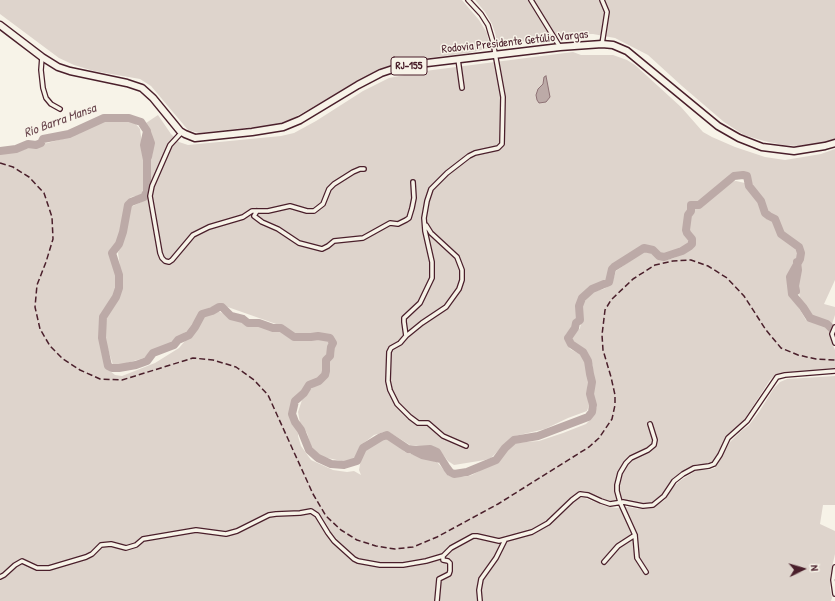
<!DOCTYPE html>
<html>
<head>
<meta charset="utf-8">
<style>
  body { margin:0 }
  #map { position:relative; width:835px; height:601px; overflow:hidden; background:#f7f3e8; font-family:"Patrick Hand",sans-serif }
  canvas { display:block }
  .north { position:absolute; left:783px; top:549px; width:40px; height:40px; -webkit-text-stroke:3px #f7f3e8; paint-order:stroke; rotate:85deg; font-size:11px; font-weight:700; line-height:16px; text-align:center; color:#4a1f2b }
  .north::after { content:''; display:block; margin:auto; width:14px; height:18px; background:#4a1f2b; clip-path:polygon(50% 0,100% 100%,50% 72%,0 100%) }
</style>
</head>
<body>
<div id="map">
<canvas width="835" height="601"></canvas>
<div class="north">N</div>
</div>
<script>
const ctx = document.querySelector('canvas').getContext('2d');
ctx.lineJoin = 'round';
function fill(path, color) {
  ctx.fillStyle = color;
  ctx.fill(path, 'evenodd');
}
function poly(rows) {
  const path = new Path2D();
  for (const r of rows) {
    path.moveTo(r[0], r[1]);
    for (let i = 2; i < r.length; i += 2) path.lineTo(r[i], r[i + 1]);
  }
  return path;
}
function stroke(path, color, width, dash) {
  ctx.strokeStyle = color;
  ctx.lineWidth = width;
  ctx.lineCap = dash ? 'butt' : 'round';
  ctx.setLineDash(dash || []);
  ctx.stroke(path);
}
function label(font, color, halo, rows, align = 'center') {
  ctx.font = font + ' "Patrick Hand",sans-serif';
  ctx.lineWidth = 3;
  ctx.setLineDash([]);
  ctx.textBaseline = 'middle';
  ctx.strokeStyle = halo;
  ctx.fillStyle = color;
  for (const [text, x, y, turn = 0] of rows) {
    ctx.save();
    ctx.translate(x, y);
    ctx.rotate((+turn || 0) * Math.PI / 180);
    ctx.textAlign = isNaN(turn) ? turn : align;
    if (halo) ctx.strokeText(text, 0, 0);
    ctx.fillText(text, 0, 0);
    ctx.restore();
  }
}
fill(poly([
  [0,0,462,0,479,20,487,33,490,48,468,53,405,61,388,66,365,77,290,120,273,125,199,133,188,130,151,86,140,79,94,71,74,65,59,58,0,14],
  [475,0,835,0,835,139,820,144,798,146,783,145,764,141,744,135,724,122,682,86,648,55,615,38,593,34,578,34,498,45,495,33,492,24,485,12],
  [573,52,581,55,613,55,627,60,635,65,681,107,703,132,712,137,735,147,765,157,785,160,821,154,835,149,835,280,824,304,835,307,835,315,832,324,813,317,800,298,798,287,801,273,800,263,802,251,800,245,783,233,777,218,767,211,763,200,753,188,749,175,748,173,735,173,727,178,712,193,698,203,689,204,689,211,684,230,690,241,689,245,680,249,663,254,653,248,643,246,613,266,608,280,593,286,581,295,576,307,577,318,574,326,566,334,565,338,570,349,582,355,585,360,588,380,587,394,589,405,587,411,568,418,545,429,515,436,508,441,491,458,485,460,454,465,448,461,438,448,410,445,389,432,384,432,374,435,360,446,355,457,350,461,346,462,323,457,312,449,307,433,300,423,298,412,302,400,312,388,321,383,327,376,329,362,334,355,335,343,334,338,332,336,319,333,295,334,279,325,222,305,216,305,201,312,187,331,169,344,150,352,144,358,120,365,113,364,112,362,106,343,106,323,107,316,117,301,120,290,121,274,118,253,125,234,129,211,131,207,145,200,149,188,149,170,153,151,153,143,152,137,146,123,158,115,171,134,179,142,188,145,281,136,294,133,316,121,363,91,389,78,425,71],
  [114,120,134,122,140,129,144,157,145,185,141,195,131,197,127,201,123,215,122,230,118,244,110,254,110,259,115,266,117,285,115,294,103,314,100,323,101,350,105,367,115,375,122,376,155,363,179,348,196,328,203,317,218,311,235,319,242,320,250,325,263,326,278,330,292,340,311,339,318,337,329,340,331,343,329,347,330,353,325,358,323,363,324,374,319,378,309,382,302,394,293,401,290,410,291,422,293,426,298,429,298,436,301,446,311,460,333,470,347,472,354,471,361,475,359,470,362,453,368,446,385,437,392,440,405,452,437,462,449,476,464,477,472,475,497,461,506,449,513,443,539,441,563,433,586,424,590,420,597,407,593,394,595,383,592,372,593,366,588,354,574,344,572,337,580,328,582,319,582,306,584,298,595,291,604,289,607,287,613,280,616,271,644,251,650,250,660,259,666,260,674,258,691,249,694,244,694,240,692,234,688,232,688,230,693,209,704,204,728,182,736,181,745,183,752,194,758,199,764,214,773,222,778,232,798,251,799,256,788,275,790,293,806,320,827,326,831,330,831,341,835,350,835,370,791,372,777,375,773,377,770,380,744,420,744,422,730,435,714,461,704,465,697,464,688,468,673,478,662,494,651,503,644,504,625,500,613,502,608,501,585,491,578,492,574,495,578,498,585,498,605,506,616,508,628,507,640,509,652,508,665,500,672,488,681,480,697,470,709,470,715,468,730,442,740,432,749,425,759,412,774,388,780,382,787,379,835,376,835,505,823,505,820,524,835,531,835,554,830,576,830,588,832,598,831,601,0,601,0,152,14,152,66,138,80,133,98,122]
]), '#ded4cc');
const water = poly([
  [546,76,550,97,546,102,539,103,537,100,536,95,538,89,543,84,544,77,546,76]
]);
fill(water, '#bcaaa7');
stroke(water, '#8e7275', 1);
stroke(poly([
  [147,132,151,143,148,157],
  [0,151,16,149,28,144,36,145,41,143,43,139,69,134,104,118,129,118,141,122,147,131,144,145,147,160,147,191,144,197,131,202,128,205,123,232,119,244,112,253,119,275,119,288,116,297,103,317,102,338,108,366,112,368,119,368,136,365,147,361,153,353,174,345,178,340,189,335,195,327,202,314,212,311,219,307,222,307,231,316,243,319,248,323,259,323,273,328,281,328,294,337,311,337,318,336,330,338,333,343,331,347,330,356,326,360,326,371,325,375,319,381,309,385,304,393,295,401,292,414,295,422,301,430,309,450,318,458,331,464,344,465,357,461,363,448,381,437,387,435,408,449,416,450,430,449,437,452,447,468,450,472,454,474,467,472,496,460,505,448,514,440,538,436,588,417,592,412,593,405,590,394,592,382,590,374,588,361,583,352,571,344,568,338,575,328,576,323,580,320,579,306,582,298,592,289,609,282,612,269,614,267,644,248,653,250,659,256,664,257,682,251,690,246,692,244,692,239,687,233,686,230,688,215,691,211,691,205,699,205,734,176,743,175,747,176,749,186,761,201,765,213,769,216,775,219,781,234,799,247,801,253,800,259,790,277,792,294,803,307,810,318,827,324,835,332],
  [796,291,795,286,798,270,797,262],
  [412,450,422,455,441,459]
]), '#bcaaa7', 8);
const minor = poly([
  [531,0,560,47],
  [602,44,607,12,602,0],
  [42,57,41,70,43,88,46,98,51,104,60,109],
  [458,59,462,88],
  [182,132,170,145,152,186,150,196,160,253,162,258,165,261,169,262,172,260,193,235,209,227,243,217,252,211,268,211,290,206,307,211,314,211,323,204,329,189,334,184,353,172,360,169,364,169],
  [257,211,254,216,262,222,278,229,299,243,322,249,328,246,334,241,363,238,390,223,398,224,406,220,409,218,412,208,414,198,413,182],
  [835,327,832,334,835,343],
  [406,336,422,323,446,307,459,289,462,280,462,270,457,257,431,233,426,225],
  [466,446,443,436,428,423,418,423,410,417,397,404,390,390,388,381,389,352,391,348,400,343,406,336,404,322,404,318,420,303,432,278,432,262,425,231,424,218,427,201,431,189,447,173,469,156,475,153,498,148,502,144,503,97,493,42,488,25,481,14,468,0],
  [604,562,618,546,635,535],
  [835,567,833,580,835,594],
  [646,572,637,558,635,535,620,502,617,491,617,485,620,473,626,463,631,458,648,450,654,445,655,440,650,424],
  [0,577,4,575,15,565,22,561,37,568,49,568,86,557,92,554,101,545,111,544,126,548,136,545,143,539,196,530,226,534,237,531,269,515,276,514,300,513,311,511,317,515,328,533,334,541,354,559,358,561,380,565,403,565,426,561,443,556],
  [437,601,439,579,449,574,450,571,450,563,448,561,443,560,443,556,451,548,473,536,477,536,499,541,532,532,548,523,572,500,580,494,588,495,601,501,610,504,623,502,643,506,653,505,664,496,674,481,683,474,694,468,709,466,714,464,720,455,728,438,747,421,777,377,785,375,835,371],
  [480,601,479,590,481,579,496,558,505,540]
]);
const primary = poly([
  [0,25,42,57,58,67,70,71,127,83,142,88,153,98,180,131,185,134,195,138,252,132,283,127,300,120,358,85,381,73,402,66,560,47,602,44,613,45,627,51,718,126,739,138,762,147,794,151,825,146,835,143]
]);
stroke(minor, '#4a1f2b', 6);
stroke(primary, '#4a1f2b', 9);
stroke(minor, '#f7f3e8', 3.5);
stroke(primary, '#f7f3e8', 6);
stroke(poly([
  [0,163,13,167,29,177,44,193,52,217,53,239,46,262,37,285,35,307,40,329,50,346,63,359,80,370,100,379,122,380,193,358,213,360,236,367,254,380,268,395,313,494,326,516,341,530,357,540,376,546,395,549,413,547,437,537,498,504,589,447,599,438,612,419,615,405,615,395,611,377,603,350,602,335,605,310,611,300,633,279,655,265,673,261,691,260,708,266,727,278,744,296,766,330,781,348,798,355,816,359,835,360]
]), '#4a1f2b', 1.5, [6, 3]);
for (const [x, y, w] of [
  [409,66,36]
]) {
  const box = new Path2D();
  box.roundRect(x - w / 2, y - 9, w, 18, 3);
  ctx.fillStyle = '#f7f3e8';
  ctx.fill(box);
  stroke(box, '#4a1f2b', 1);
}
label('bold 11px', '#4a1f2b', null, [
  ["RJ-155",409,66]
]);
label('12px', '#4a1f2b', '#f7f3e8', [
  ["Rodovia Presidente Getúlio Vargas",515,42,-6]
]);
label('italic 13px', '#6c4950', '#f7f3e8', [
  ["Rio Barra Mansa",60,121,-20]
]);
</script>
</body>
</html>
